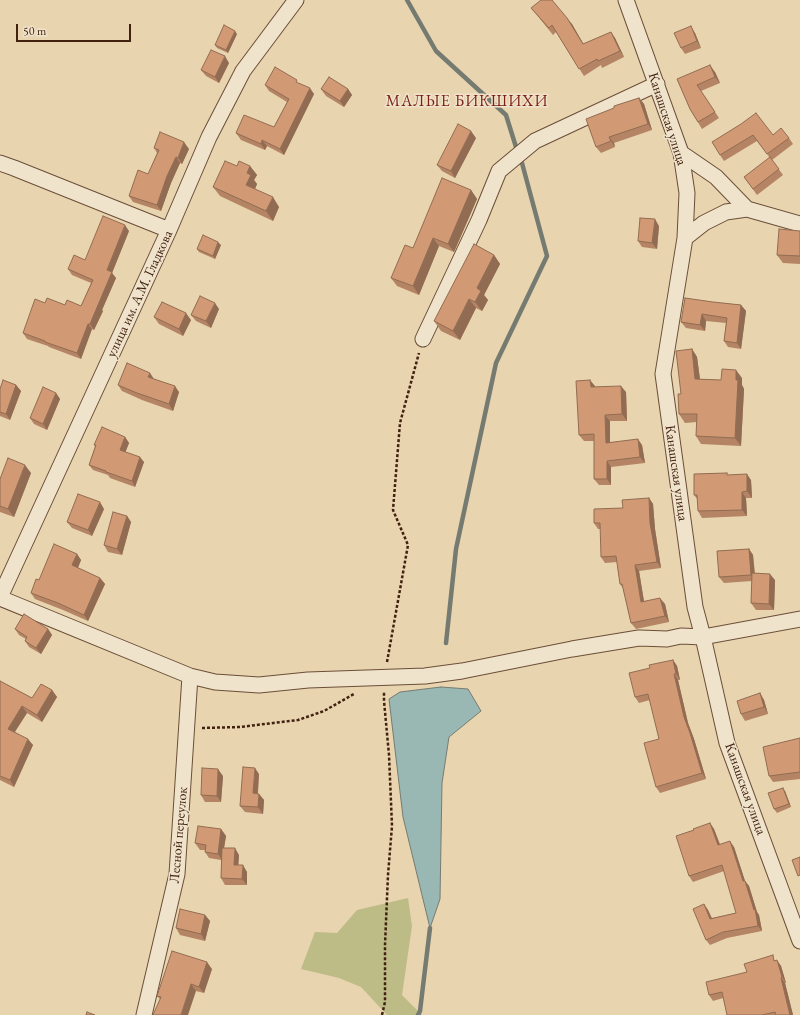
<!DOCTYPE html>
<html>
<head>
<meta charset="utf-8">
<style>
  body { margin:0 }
  #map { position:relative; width:800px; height:1015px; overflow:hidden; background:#e8d4af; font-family:"EB Garamond",serif }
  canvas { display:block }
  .scale { position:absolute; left:16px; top:24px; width:115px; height:18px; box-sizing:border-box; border:2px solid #412211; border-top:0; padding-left:5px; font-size:12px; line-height:14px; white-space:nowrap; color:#412211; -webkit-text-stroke:3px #f0e3cb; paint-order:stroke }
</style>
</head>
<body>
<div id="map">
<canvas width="800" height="1015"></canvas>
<div class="scale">50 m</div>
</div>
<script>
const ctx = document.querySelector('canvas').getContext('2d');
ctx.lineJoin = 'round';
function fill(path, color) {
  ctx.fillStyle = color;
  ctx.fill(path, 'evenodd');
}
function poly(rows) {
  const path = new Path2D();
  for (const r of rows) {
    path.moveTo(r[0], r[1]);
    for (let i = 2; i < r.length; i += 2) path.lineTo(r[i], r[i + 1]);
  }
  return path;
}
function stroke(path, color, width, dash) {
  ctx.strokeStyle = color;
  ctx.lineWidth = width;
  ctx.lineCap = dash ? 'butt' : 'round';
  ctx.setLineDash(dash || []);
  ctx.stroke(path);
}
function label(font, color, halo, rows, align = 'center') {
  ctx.font = font + ' "EB Garamond",serif';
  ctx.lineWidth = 3;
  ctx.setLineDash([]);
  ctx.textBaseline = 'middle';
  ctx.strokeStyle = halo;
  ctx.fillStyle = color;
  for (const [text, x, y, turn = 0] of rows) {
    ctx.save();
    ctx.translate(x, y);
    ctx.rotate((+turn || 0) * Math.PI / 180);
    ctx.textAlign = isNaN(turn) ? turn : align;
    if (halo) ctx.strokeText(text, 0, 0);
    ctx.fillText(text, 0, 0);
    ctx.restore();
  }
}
fill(poly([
  [408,898,412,926,402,995,422,1015,387,1015,361,987,339,978,301,969,315,932,337,933,357,910]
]), '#bdbb86');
const water = poly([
  [441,687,468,689,481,711,449,737,442,783,440,899,430,928,403,817,389,699,400,692,441,687]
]);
fill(water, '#99b7b3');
stroke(water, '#767b72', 1);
stroke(poly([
  [407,0,436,51,506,115,516,147],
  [446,643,456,549,496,363,547,256,522,163],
  [418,1015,420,1011,430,928]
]), '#767b72', 4.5);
const minor = poly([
  [626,0,681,153,687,193,685,238,663,374,695,607,703,637,727,743,800,941],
  [681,153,716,177,747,209,800,224],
  [0,163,14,168,169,230],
  [685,238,704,223,726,212,747,209],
  [423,339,479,220,499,171,535,141,657,84],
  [0,597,169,230,209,137,243,71,296,0],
  [0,598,190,676,215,682,259,685,308,680,425,676,462,671,572,649,639,638,667,639,681,636,703,637,800,619],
  [144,1015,177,874,190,676]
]);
stroke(minor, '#6b4e38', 17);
stroke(poly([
  [387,662,408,545,393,510,400,423,419,353],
  [202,728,240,727,298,720,324,711,354,694],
  [382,1015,385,1002,385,945,388,875,392,826,389,755,384,701,384,691]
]), '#412211', 2.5, [3, 2]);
stroke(minor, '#f0e3cb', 15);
fill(poly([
  [531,8,572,24,583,44,611,32,615,38,624,57,602,68,601,65,584,76,556,32,553,35,536,14],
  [695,33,701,48,685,54,681,48],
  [237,34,228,53,217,48,215,45],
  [229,63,219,83,206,76,201,70],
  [715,72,720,83,701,91,719,118,702,129,690,109,677,79],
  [299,83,314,94,284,155,267,146,265,150,241,140,236,133,274,127,287,102,269,91,265,85],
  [321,89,348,89,352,95,344,107,326,96],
  [639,98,644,104,652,130,614,143,615,147,601,153,596,147,614,108],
  [741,124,773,135,789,138,793,144,772,160,783,175,757,195,744,177,770,158,757,141,724,161,720,155],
  [476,138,455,178,442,171,437,165],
  [154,148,189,149,182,164,180,163,171,183,161,211,133,202,129,196,148,174,157,153],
  [237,166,250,166,257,175,254,180,257,184,255,189,279,207,273,221,220,196,213,187],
  [471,190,477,199,454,252,439,246,419,295,397,286,391,278,413,248],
  [659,226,657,249,642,247,638,241],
  [129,231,112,273,116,278,102,310,103,311,94,330,92,329,81,359,49,347,48,346,27,339,23,333,45,303,65,305,81,306,91,283,72,275,68,269,85,260],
  [800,231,800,264,783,263,777,255],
  [221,245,215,259,199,252,197,249],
  [494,255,500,264,484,295,488,300,482,311,476,308,460,340,441,331,434,321],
  [713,302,741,305,746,311,741,349,728,347,724,341,726,323,706,321,705,331,686,328,681,322],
  [219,309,211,328,196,321,191,315],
  [154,317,191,320,183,336,159,324],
  [692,349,697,357,700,379,721,380,742,378,742,385,744,389,741,446,701,444,696,436,697,422,685,423,679,414,681,394],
  [154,379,179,392,173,411,142,400,122,391,118,385],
  [16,385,21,391,10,420,0,416,0,389],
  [595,386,595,387,626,392,627,421,610,421,610,442,642,445,645,463,611,467,611,485,599,485,594,479,594,441,584,441,579,435],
  [56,393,60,399,47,430,34,424,30,418],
  [125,437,129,443,125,452,144,462,135,487,110,478,108,475,93,470,89,465,95,446,94,445],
  [31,473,14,517,0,512,0,479],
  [728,475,751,480,752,498,746,498,747,516,702,518,698,511,698,500,694,495],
  [649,498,653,504,655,529,661,568,639,571,644,601,665,604,669,622,636,629,631,623,623,588,620,584,617,562,605,563,601,557,601,529,598,529,594,523,623,508],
  [104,509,92,536,72,528,67,522],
  [127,516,131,522,122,555,108,552,104,545],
  [749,549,753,555,755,573,775,580,774,610,756,610,751,603,752,581,724,583,719,577],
  [77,554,81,560,78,568,100,578,105,584,88,621,63,610,35,599,31,593,39,580],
  [15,629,48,629,52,635,41,654,29,647,25,641,26,639,19,635],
  [673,660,677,666,680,680,678,680,688,723,694,739,706,779,660,793,656,787,659,739,650,700,639,703,635,697,650,668],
  [0,681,32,698,52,690,57,697,42,722,27,713,15,732,33,745,14,787,0,780],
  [760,693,764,700,768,714,745,721,741,714],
  [800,738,800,779,773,782,769,776],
  [259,774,258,794,259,794,264,800,263,814,245,812,240,806],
  [223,776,221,802,205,802,201,795],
  [785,791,791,807,777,813,774,809],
  [710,823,714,829,720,844,734,847,745,881,749,886,757,912,759,915,762,931,727,938,710,945,706,940,704,904,708,910,712,918,736,913,724,871,693,882,689,876,694,830],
  [221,829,226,836,224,848,239,855,238,865,247,872,247,885,225,885,221,878,221,860,209,858,205,852,205,850,200,850,195,843],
  [205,915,210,921,205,941,180,935,176,928],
  [776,960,781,966,786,983,785,983,793,1015,727,1015,723,998,713,1001,709,995,747,972],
  [212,969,204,993,196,991,160,999,157,996]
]), '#b48465');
fill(poly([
  [567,18,572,24,587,50,583,44],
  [691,26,695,33,701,48,697,41],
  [235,31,237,34,228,53,226,50],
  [611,32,615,38,624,57,620,51],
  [225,56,229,63,219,83,215,77],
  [710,65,715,72,720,83,715,77],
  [310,88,314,94,284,155,280,149],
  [348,89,352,95,344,107,340,101],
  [639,98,644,104,652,130,648,124],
  [471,131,476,138,455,178,451,171],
  [609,137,614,143,615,147,611,141],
  [262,140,267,146,265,150,261,144],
  [184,142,189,149,182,164,178,158],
  [176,157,180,163,171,183,161,211,157,205,167,176],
  [250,166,257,175,254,180,257,184,253,194,246,185,247,173],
  [471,190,477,199,454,252,448,244],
  [273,197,279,207,273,221,266,211],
  [655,219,659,226,657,249,652,243],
  [125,225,129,231,112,273,116,278,102,310,103,311,94,330,90,324,98,305,107,270],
  [433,238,439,246,419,295,413,286],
  [218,242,221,245,215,259,213,256],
  [494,255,500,264,484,295,488,300,482,311,475,302,477,288],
  [469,299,476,308,460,340,453,331],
  [215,303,219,309,211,328,206,321],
  [741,305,746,311,741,349,737,343],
  [186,313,191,320,183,336,179,329],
  [702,314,706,321,705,331,700,325],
  [88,324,92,329,81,359,77,353],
  [692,349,697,357,701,387,695,379],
  [736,370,742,378,742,385,744,389,741,446,735,438],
  [150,373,154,379,148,377],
  [590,380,595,386,595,393,591,387],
  [16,385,21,391,10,420,6,414],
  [175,386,179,392,173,411,169,404],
  [621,386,626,392,627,421,622,414],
  [56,393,60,399,47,430,43,424],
  [605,415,610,421,610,449,606,443],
  [125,437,129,443,124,456,120,450],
  [638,439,642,445,645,463,640,457],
  [140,457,144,462,135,487,132,481],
  [607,461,611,467,611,485,607,479],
  [25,465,31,473,14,517,8,509],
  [747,474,751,480,752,498,747,491],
  [742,492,746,498,747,516,742,510],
  [649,498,653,504,655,529,661,568,657,562,650,523],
  [100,502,104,509,92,536,88,530],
  [127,516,131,522,122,555,117,549],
  [749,549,753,555,755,581,751,575],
  [77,554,81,560,76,572,72,565],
  [635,565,639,571,645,608,641,602],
  [770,574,775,580,774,610,769,604],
  [100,578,105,584,88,621,84,615],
  [660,598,665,604,669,622,665,616],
  [48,629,52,635,41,654,36,648],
  [673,660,677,666,680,680,676,674],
  [674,674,678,680,688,723,694,739,706,779,702,773,684,717],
  [52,690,57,697,42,722,37,715],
  [760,693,764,700,768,714,764,707],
  [22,706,27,713,12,736,8,729],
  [28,739,33,745,14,787,10,780],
  [255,768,259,774,257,800,253,793],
  [218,769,223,776,221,802,217,796],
  [783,788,785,791,791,807,789,804],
  [259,794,264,800,263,814,258,807],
  [710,823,714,829,722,851,718,845],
  [221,829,226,836,222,860,218,854],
  [730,841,734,847,745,881,749,886,757,912,759,915,762,931,758,926,754,910,743,881],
  [235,848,239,855,238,871,234,865],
  [243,865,247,872,247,885,242,879],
  [704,904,708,910,714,924,710,919],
  [205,915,210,921,205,941,201,934],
  [777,960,781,966,786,983,782,977],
  [207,962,212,969,204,993,199,987],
  [781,978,785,983,793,1015,790,1015],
  [191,984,196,991,188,1015,181,1015]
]), '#926c52');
const building = poly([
  [541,0,552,0,567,18,583,44,611,32,620,51,598,61,597,59,579,69,552,25,549,28,531,8,541,0],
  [224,25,235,31,226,50,215,45,224,25],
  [691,26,697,41,681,48,674,33,691,26],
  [211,50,225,56,215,77,201,70,211,50],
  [710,65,715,77,697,85,715,112,698,122,690,109,677,79,710,65],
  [275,67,297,80,296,82,310,88,280,149,262,140,261,144,236,133,244,115,274,127,289,99,265,85,275,67],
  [329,77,348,89,340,101,321,89,329,77],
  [639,98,648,124,609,137,611,141,596,147,586,119,614,108,614,106,639,98],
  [756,113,773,135,781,128,789,138,767,154,753,135,720,155,712,142,741,124,756,113],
  [458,124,471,131,451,171,437,165,458,124],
  [160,132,184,142,178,158,176,157,167,176,157,205,129,196,138,170,148,174,159,150,154,148,160,132],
  [770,157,779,169,753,189,744,177,770,157],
  [225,161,237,166,239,161,250,166,247,173,251,175,246,185,273,197,266,211,213,187,225,161],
  [442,178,471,190,448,244,433,238,413,286,391,278,405,245,413,248,442,178],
  [103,216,125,225,107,270,112,272,98,305,90,324,88,324,77,353,45,342,45,341,23,333,35,299,45,303,47,298,65,305,67,300,81,306,93,280,68,269,74,255,85,260,103,216],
  [640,218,655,219,652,243,638,241,640,218],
  [779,229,800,231,800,256,777,255,779,229],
  [203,235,218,242,213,256,197,249,203,235],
  [474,244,494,255,477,288,481,291,475,302,469,299,453,331,434,321,474,244],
  [200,296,215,303,206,321,191,315,200,296],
  [685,298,713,302,741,305,737,343,724,341,727,318,702,314,700,325,681,322,685,298],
  [162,302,186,313,179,329,154,317,162,302],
  [692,349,695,379,721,380,722,369,736,370,736,380,738,380,735,438,696,436,697,414,679,414,678,394,681,394,676,351,692,349],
  [127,363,150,373,148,377,175,386,169,404,137,393,118,385,127,363],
  [3,380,16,385,6,414,0,412,0,389,3,380],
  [590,380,591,387,621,386,622,414,605,415,606,443,638,439,640,457,607,461,607,479,594,479,594,434,579,435,576,381,590,380],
  [43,387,56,393,43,424,30,418,43,387],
  [102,427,125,437,120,450,140,457,132,481,106,472,106,471,89,465,96,445,94,445,102,427],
  [8,458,25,465,8,509,0,506,0,479,8,458],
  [727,473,727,475,747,474,747,491,742,492,742,510,698,511,697,495,694,495,694,474,727,473],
  [78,494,100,502,88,530,67,522,78,494],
  [649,498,650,523,657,562,635,565,641,602,660,598,665,616,631,623,622,584,620,584,616,556,601,557,600,523,594,523,594,509,623,508,622,500,649,498],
  [113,512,127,516,117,549,104,545,113,512],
  [54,544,77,554,72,565,100,578,84,615,58,603,31,593,36,579,39,580,54,544],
  [749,549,751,575,719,577,717,551,749,549],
  [752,573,770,574,769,604,751,603,752,573],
  [24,614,48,629,36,648,25,641,27,637,15,629,24,614],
  [673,660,676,674,674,674,684,717,690,733,702,773,656,787,644,743,659,739,648,694,635,697,629,673,650,668,649,665,673,660],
  [0,681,32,698,41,684,52,690,37,715,22,706,8,729,28,739,10,780,0,776,0,681],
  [760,693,764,707,741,714,737,701,760,693],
  [800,738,800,772,769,776,763,747,800,738],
  [243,767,255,768,253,793,259,794,258,807,240,806,243,767],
  [202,768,218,769,217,796,201,795,202,768],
  [783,788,789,804,774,809,768,793,783,788],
  [710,823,718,845,730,841,743,881,745,881,754,910,755,909,758,926,723,932,706,940,693,909,704,904,710,919,736,913,722,865,689,876,676,836,694,830,693,829,710,823],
  [198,826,221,829,218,854,205,852,206,845,195,843,198,826],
  [222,848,235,848,234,865,243,865,242,879,221,878,222,848],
  [800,857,800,875,798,876,792,860,800,857],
  [180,909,205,915,201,934,176,928,180,909],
  [172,951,207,962,199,987,191,984,181,1015,153,1015,161,997,157,996,172,951],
  [773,955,774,961,777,960,782,977,781,978,790,1015,776,1015,775,1012,762,1015,727,1015,722,992,709,995,706,982,747,972,744,964,773,955],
  [87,1012,95,1015,86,1015,87,1012]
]);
fill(building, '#d19a75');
stroke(building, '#926c52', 1);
label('14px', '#412211', '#f0e3cb', [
  ["Канашская улица",667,119,72],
  ["улица им. А.М. Гладкова",140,294,-65],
  ["Канашская улица",676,473,82],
  ["Канашская улица",745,789,70],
  ["Лесной переулок",179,835,-85]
]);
ctx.letterSpacing = '1px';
label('16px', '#7a1f14', '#f0e3cb', [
  ["МАЛЫЕ БИКШИХИ",467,102]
]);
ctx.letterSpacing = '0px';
</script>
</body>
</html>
